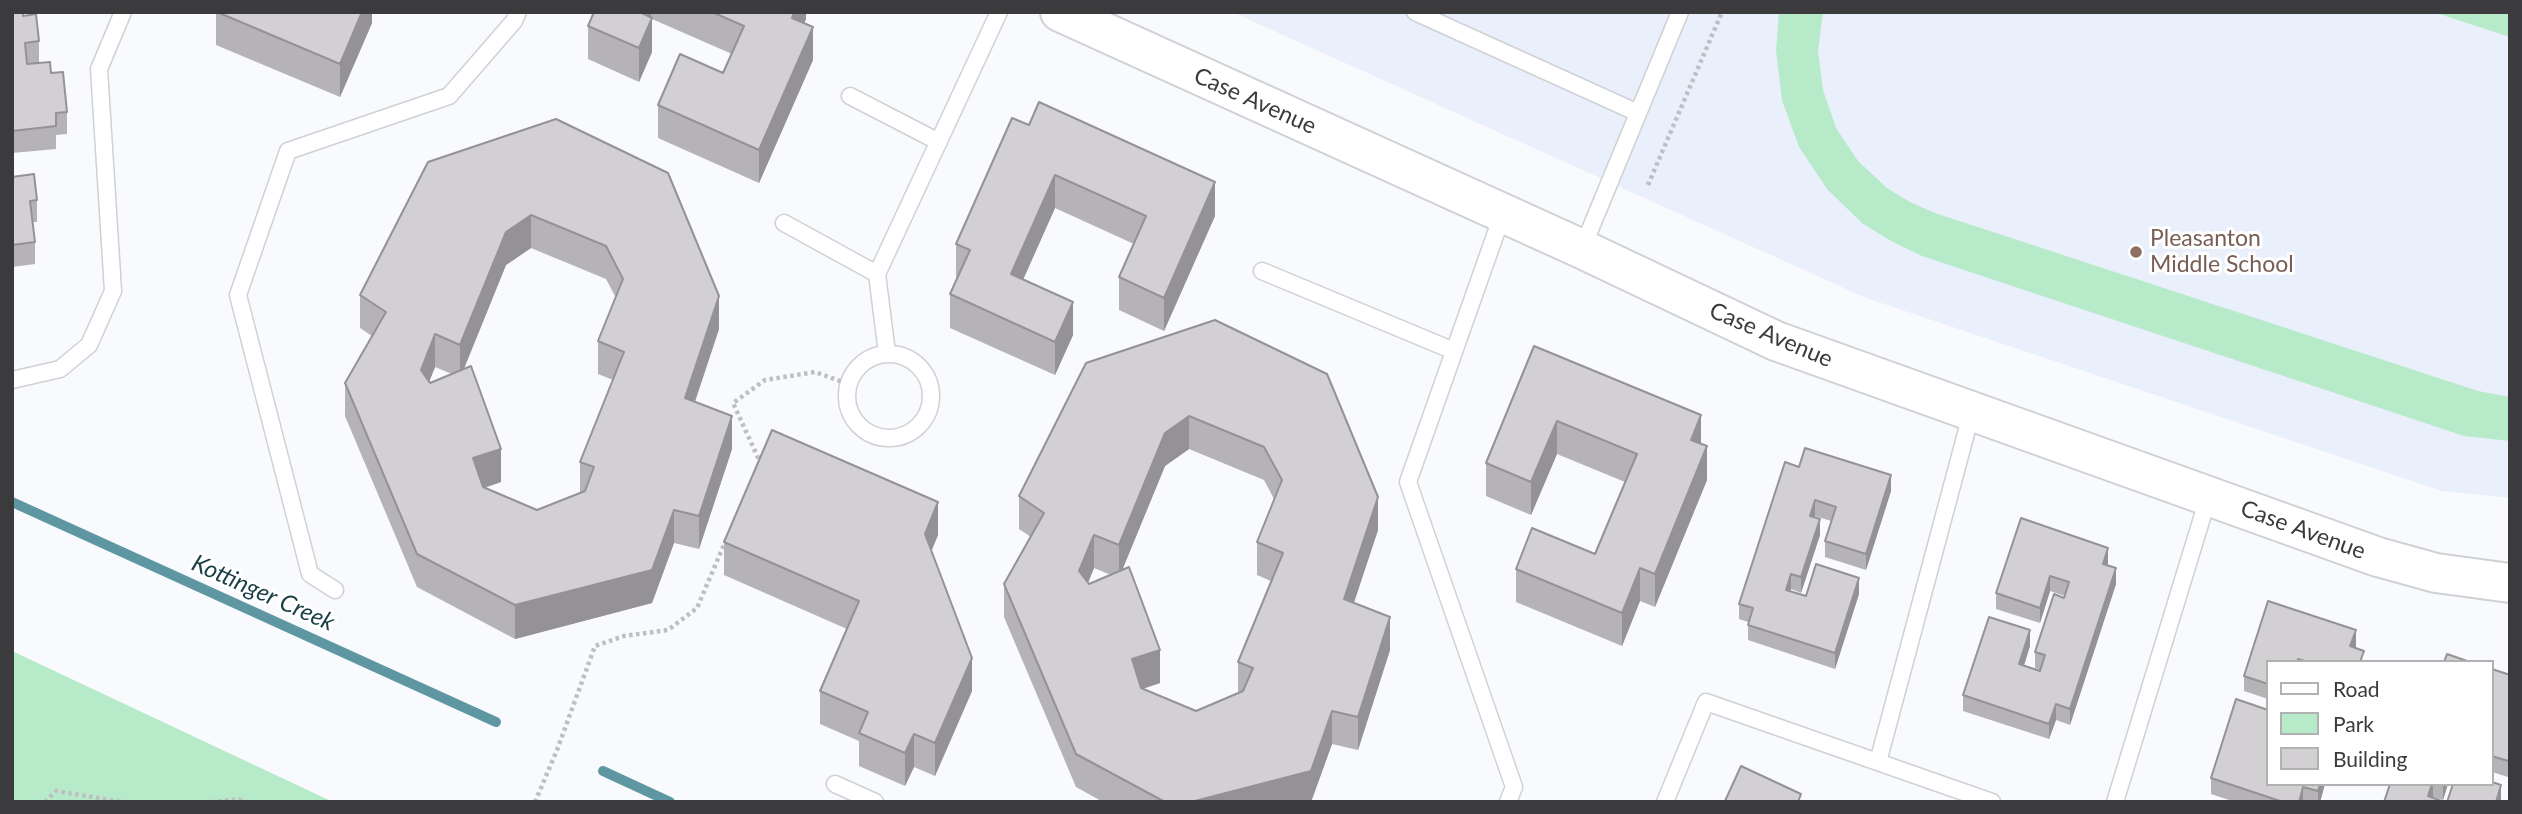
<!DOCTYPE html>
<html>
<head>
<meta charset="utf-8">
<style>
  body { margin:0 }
  #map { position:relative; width:2522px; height:814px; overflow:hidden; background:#f8fafe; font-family:Lato,sans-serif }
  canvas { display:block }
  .frame { position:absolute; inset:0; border:14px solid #3b3b3d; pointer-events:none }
  .legend { position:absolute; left:2266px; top:660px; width:228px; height:126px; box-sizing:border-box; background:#fff; border:2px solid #b1b1b1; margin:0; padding:9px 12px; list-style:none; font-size:21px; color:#3b3b3d }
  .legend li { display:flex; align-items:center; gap:14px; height:35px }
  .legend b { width:35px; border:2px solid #b1b1b1 }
</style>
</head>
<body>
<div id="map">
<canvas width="2522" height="814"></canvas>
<div class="frame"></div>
<ul class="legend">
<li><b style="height:9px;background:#fff"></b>Road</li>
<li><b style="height:19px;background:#b7eac8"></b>Park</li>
<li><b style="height:19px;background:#d3d0d3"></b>Building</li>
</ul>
</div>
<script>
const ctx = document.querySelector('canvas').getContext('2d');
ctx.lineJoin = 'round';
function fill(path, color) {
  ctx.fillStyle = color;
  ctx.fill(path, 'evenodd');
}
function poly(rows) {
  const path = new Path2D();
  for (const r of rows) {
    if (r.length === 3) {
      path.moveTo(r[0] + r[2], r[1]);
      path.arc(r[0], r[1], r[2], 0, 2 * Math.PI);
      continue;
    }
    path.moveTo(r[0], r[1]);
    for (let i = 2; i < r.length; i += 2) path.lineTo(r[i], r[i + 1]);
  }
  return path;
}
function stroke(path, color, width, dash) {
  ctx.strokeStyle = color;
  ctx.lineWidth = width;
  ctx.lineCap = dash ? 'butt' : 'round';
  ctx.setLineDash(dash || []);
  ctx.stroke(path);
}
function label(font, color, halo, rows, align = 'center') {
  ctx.font = font + ' Lato,sans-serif';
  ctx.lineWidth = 6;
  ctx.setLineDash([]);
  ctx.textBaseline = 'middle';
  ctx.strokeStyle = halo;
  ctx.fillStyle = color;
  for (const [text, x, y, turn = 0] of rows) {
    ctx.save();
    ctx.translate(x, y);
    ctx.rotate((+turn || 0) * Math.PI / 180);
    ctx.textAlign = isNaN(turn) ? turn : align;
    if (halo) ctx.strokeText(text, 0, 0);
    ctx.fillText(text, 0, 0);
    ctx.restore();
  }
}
fill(poly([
  [1232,12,2510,12,2510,498,2442,491,1866,298]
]), '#eaf0fb');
fill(poly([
  [1779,12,1823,12,1818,51,1823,90,1836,128,1858,161,1887,188,1910,202,1935,213,2478,391,2510,397,2510,441,2464,436,1922,256,1891,241,1862,223,1827,189,1799,147,1782,100,1776,51],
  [2433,12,2510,12,2510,37],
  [12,651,333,802,12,802]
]), '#b7eac8');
stroke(poly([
  [12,502,496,722],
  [603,771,670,802]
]), '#5e97a1', 10);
const service = poly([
  [1415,12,1638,113],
  [850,96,939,142],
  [1503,213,1408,482,1514,787,1508,802],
  [784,223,877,274],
  [1582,249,1680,12],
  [1262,271,1454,351],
  [887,353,877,274,999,12],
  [889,396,42],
  [12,380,60,369,89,345,113,291,99,69,123,12],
  [335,590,310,574,238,295,288,151,449,96,514,21,518,12],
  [1878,762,1972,411],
  [835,784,875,802],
  [1665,802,1706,702,1992,802],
  [2115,802,2209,495]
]);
const tertiary = poly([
  [1060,12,1582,249,1776,341,2378,557,2436,573,2510,583]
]);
stroke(service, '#cfd1d5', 19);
stroke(tertiary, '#cfd1d5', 42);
stroke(poly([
  [1648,185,1722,12],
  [759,465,760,462,733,403,765,380,815,372,848,384],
  [45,802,56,791,122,802],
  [211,802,239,799,242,802],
  [535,802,557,750,595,646,624,636,668,630,697,608,726,540]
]), '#bebfc3', 4.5, [3.5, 3.5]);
stroke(service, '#fff', 16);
stroke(tertiary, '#fff', 38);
fill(poly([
  [12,12,23,16,39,41,39,63,51,73,67,112,67,134,56,135,56,149,12,153],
  [216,12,372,12,372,23,340,97,216,45],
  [594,12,806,12,806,19,804,23,813,60,759,183,658,138,658,105,723,73,732,54,652,19,652,52,639,82,588,59,588,26],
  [556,119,719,329,695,402,732,449,699,549,674,543,652,603,515,639,417,587,345,416,345,383,372,336,360,328,360,295],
  [531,248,606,279,616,298,598,341,598,374,613,380,580,462,580,493,537,510,485,488,501,482,464,369,506,265],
  [435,367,452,374,430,383,429,381],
  [1029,125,1215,216,1164,331,1119,310,1119,277,1134,244,1055,208,1023,279,1073,335,1055,375,950,328,950,294,957,278,956,277,956,244],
  [12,177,37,200,37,222,33,222,35,242,35,264,12,267],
  [1215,320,1378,530,1354,603,1390,650,1358,750,1332,744,1311,802,1103,802,1076,787,1004,617,1004,584,1031,537,1019,529,1019,496],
  [1189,449,1264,480,1274,499,1257,542,1257,575,1271,581,1238,662,1238,693,1196,711,1143,689,1160,683,1122,570,1165,466],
  [1094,568,1111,575,1089,584,1088,583],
  [1534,346,1701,444,1707,480,1655,607,1640,601,1622,646,1516,602,1516,569,1595,554,1625,482,1557,454,1531,515,1486,496,1486,463],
  [1799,467,1891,491,1866,570,1825,557,1825,541,1831,521,1815,516,1820,535,1801,593,1791,589,1790,591,1806,596,1859,594,1835,669,1748,640,1748,622,1739,619,1739,604],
  [2021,518,2108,563,2108,565,2116,584,2070,725,2056,720,2049,739,1963,711,1963,695,2030,646,2024,666,2040,671,2040,670,2035,668,2035,652,2065,596,2050,591,2040,623,1996,609,1996,593],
  [938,535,931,551,972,691,935,776,914,767,905,786,859,766,859,741,820,724,820,691,847,629,724,575,724,542],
  [2268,601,2356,646,2355,648,2364,662,2268,662,2268,699,2244,691,2244,676],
  [2492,669,2510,675,2508,777,2492,772],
  [2211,778,2268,784,2325,784,2320,802,2235,802,2211,794],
  [2390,784,2448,784,2443,800]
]), '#b5b3b5');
fill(poly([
  [362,12,372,12,372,23,340,97,340,64],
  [640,12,651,12,651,19],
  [794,12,806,12,806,19,792,51,792,18],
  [652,18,652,52,639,82,639,48],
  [813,27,813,60,759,183,759,150],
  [1055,175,1055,208,1011,307,1011,274],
  [1215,182,1215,216,1164,331,1164,298],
  [531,215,531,248,506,265,460,378,460,345,506,232],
  [719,296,719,329,685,431,685,398],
  [1073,302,1073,335,1055,375,1055,342],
  [435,334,435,367,421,403,421,370],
  [1701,415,1701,448,1691,440],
  [732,416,732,449,699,549,699,516],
  [1189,416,1189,449,1165,466,1119,578,1119,545,1165,433],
  [1557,421,1557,454,1531,515,1531,482],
  [1707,446,1707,480,1655,607,1655,574],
  [501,449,501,482,473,491,473,458],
  [1891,475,1891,491,1866,570,1866,554],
  [1378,497,1378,530,1344,632,1344,599],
  [1815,500,1815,516,1810,532,1810,516],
  [938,502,938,535,925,567,925,534],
  [674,510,674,543,652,603,515,639,515,605],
  [1820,519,1820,535,1801,593,1801,577],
  [1094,535,1094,568,1079,604,1079,571],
  [2108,548,2108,563,2103,580,2103,564],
  [1640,568,1640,601,1622,646,1622,613],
  [2116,568,2116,584,2070,725,2070,709],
  [1791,574,1791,589,1786,606,1786,590],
  [2050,576,2050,591,2040,623,2040,608],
  [1859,578,1859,594,1835,669,1835,653],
  [1390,617,1390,650,1358,750,1358,717],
  [2030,630,2030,646,2019,680,2019,664],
  [2356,630,2356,646,2350,662,2350,646],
  [1160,650,1160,683,1132,692,1132,659],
  [972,658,972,691,935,776,935,743],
  [2056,704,2056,720,2049,739,2049,724],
  [1332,711,1332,744,1311,802,1191,802],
  [914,734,914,767,905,786,905,753],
  [2510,757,2510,773,2508,777,2508,761],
  [2320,784,2325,784,2320,802,2318,802,2318,791],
  [2432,784,2433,784,2433,796,2431,802,2428,796],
  [2443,784,2448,784,2443,800],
  [2501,785,2501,802,2496,802],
  [2303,787,2303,802,2299,802]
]), '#949294');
const building = poly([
  [12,12,23,12,23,16,36,14,39,41,25,43,27,64,50,62,51,73,63,72,67,112,56,113,56,126,12,131,12,12],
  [217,12,362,12,340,64,217,12],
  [594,12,640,12,652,18,639,48,588,26,594,12],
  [712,12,794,12,792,18,813,27,759,150,658,105,680,54,723,73,744,26,712,12],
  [1039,102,1215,182,1164,298,1119,277,1146,216,1055,175,1011,274,1073,302,1055,342,950,294,970,250,956,244,1012,118,1029,125,1039,102],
  [556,119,668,173,719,296,685,398,732,416,699,516,674,510,652,570,515,605,417,554,345,383,386,312,360,295,428,162,556,119],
  [531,215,606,246,623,279,598,341,624,352,580,462,594,467,585,491,537,510,483,487,473,458,501,449,471,366,430,383,421,370,435,334,460,345,506,232,531,215],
  [34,174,37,200,30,201,35,242,12,245,12,177,34,174],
  [1215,320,1327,374,1378,497,1344,599,1390,617,1358,717,1332,711,1311,771,1191,802,1165,802,1076,754,1004,584,1044,513,1019,496,1086,363,1215,320],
  [1189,416,1264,447,1282,480,1257,542,1283,553,1238,662,1253,668,1243,691,1196,711,1141,688,1132,659,1160,650,1129,567,1089,584,1079,571,1094,535,1119,545,1165,433,1189,416],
  [1534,346,1701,415,1691,440,1707,446,1655,574,1640,568,1622,613,1516,569,1532,528,1595,554,1637,454,1557,421,1531,482,1486,463,1534,346],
  [772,430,938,502,925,534,972,658,935,743,914,734,905,753,859,733,868,712,820,691,859,601,724,542,772,430],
  [1805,448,1891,475,1866,554,1825,541,1836,507,1815,500,1810,516,1820,519,1801,577,1791,574,1786,590,1806,596,1816,564,1859,578,1835,653,1748,625,1753,608,1739,604,1785,462,1799,467,1805,448],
  [2021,518,2108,548,2103,564,2116,568,2070,709,2056,704,2049,724,1963,695,1989,617,2030,630,2019,664,2040,671,2045,655,2035,652,2054,594,2064,598,2069,582,2050,576,2040,608,1996,593,2021,518],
  [2268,601,2356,630,2350,646,2364,651,2360,662,2308,662,2298,659,2297,662,2268,662,2268,684,2244,676,2268,601],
  [2447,654,2470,662,2444,662,2447,654],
  [2492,669,2510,675,2510,757,2508,761,2492,756,2492,669],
  [2236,699,2268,710,2268,743,2267,747,2268,747,2268,784,2320,784,2318,791,2303,787,2299,802,2283,802,2211,778,2236,699],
  [1741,766,1801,794,1798,802,1725,801,1741,766],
  [2492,782,2501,785,2496,802,2447,802,2453,784,2492,784,2492,782],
  [2390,784,2432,784,2428,796,2444,802,2384,802,2390,784]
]);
fill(building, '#d3d0d3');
stroke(building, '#949294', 2);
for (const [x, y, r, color] of [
  [2136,252,7,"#8d6e63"]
]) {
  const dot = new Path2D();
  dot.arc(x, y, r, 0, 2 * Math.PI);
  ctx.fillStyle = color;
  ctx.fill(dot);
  stroke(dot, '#fff', 2.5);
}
label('23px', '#3b3b3d', '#fff', [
  ["Case Avenue",1255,101,24],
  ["Case Avenue",1771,335,23],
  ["Case Avenue",2303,530,20]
]);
label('23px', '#785e54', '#fff', [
  ["Pleasanton",2150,239],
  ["Middle School",2150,265]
], 'left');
label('italic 24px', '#183f45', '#fff', [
  ["Kottinger Creek",263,593,24]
]);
</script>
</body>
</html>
